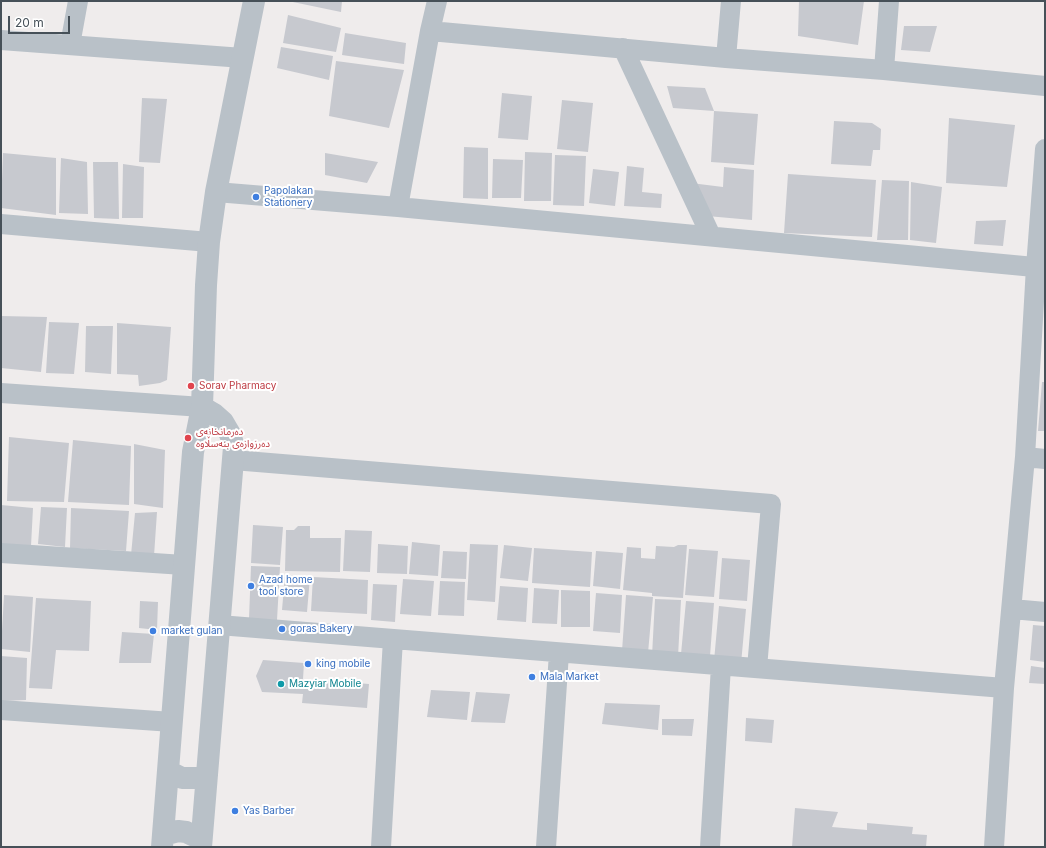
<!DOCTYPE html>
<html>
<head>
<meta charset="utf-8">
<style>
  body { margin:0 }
  #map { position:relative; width:1046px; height:848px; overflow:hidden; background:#efecec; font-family:Inter,sans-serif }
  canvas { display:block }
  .frame { position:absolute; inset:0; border:2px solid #465058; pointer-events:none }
  .scale { position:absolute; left:8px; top:16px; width:62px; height:18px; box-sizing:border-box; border:2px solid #465058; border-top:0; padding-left:5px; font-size:12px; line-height:14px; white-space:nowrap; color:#465058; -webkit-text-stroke:3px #fff; paint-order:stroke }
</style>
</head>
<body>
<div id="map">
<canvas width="1046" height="848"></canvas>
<div class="frame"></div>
<div class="scale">20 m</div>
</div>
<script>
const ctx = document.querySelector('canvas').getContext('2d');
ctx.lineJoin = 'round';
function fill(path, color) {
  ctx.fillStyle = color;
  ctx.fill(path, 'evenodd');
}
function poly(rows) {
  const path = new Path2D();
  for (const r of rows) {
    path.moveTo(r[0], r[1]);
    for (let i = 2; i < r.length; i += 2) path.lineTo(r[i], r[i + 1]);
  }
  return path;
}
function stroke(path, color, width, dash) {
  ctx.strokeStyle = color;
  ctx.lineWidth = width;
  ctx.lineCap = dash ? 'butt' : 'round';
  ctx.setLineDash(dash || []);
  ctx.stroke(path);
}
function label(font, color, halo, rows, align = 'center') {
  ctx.font = font + ' Inter,"Noto Sans Arabic",sans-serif';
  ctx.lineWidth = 4;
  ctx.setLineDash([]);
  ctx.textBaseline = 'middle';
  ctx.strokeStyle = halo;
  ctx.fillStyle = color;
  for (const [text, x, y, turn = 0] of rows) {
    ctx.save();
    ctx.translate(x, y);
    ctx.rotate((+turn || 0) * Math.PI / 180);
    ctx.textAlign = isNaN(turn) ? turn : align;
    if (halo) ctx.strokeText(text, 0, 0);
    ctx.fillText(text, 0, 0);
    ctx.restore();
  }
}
fill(poly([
  [288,1,342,1,341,12],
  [799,1,864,1,858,45,798,36],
  [288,15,341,28,336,52,283,43],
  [904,26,937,26,930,52,901,50],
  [345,33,406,43,404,64,342,55],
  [281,47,333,56,329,80,277,68],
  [336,61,404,70,389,128,329,116],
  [667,86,705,88,714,111,673,108],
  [502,93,532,96,528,140,498,138],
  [142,98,167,99,160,163,139,162],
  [562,100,593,103,588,152,557,149],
  [714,111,758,114,754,165,711,162],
  [949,118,1015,125,1007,187,946,183],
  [834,121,872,123,881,129,880,150,873,150,871,166,831,164],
  [464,147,488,148,488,199,463,198],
  [525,152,552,153,551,201,524,201],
  [3,153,56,158,56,215,1,208],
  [325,153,378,162,367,183,325,175],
  [555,155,586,156,584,206,553,205],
  [61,158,87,162,88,214,59,213],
  [493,159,523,160,521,198,492,198],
  [93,162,118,162,119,219,94,218],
  [123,164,144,167,143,218,122,218],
  [627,166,644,168,642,192,662,194,661,208,624,206],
  [724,167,754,170,752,220,707,216,691,183,723,187],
  [593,169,619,172,615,206,589,203],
  [788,174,876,180,872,237,784,233],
  [882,180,909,181,908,240,877,240],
  [911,182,942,187,936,243,910,240],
  [1006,220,1003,246,974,244,976,221],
  [1,316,47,317,41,372,1,368],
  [49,322,79,323,74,374,46,373],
  [117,323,171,327,167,380,160,383,139,386,138,375,117,374],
  [86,326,113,326,111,374,85,372],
  [1042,382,1045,382,1045,431,1038,431],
  [9,437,69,443,64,502,7,501],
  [73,440,131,446,129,505,68,502],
  [134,444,165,450,163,508,134,504],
  [1,505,33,508,31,546,1,545],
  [41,507,67,508,65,547,38,544],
  [71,508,129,511,126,551,70,548],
  [157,512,154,556,131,555,135,513],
  [253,525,283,527,280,565,251,563],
  [298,526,310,526,310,538,341,538,340,572,285,571,286,530,294,530],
  [345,530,372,531,370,572,343,571],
  [412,542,440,545,438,576,409,574],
  [378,544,408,546,407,574,377,573],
  [470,544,498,545,495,602,467,600],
  [504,545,532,548,528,581,500,578],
  [678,545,687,545,683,598,652,596,652,593,623,590,627,547,641,548,641,558,655,559,656,546,674,547],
  [534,548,592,552,590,587,532,583],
  [689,549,718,551,714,597,685,595],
  [443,551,467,552,466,579,441,578],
  [596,551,623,553,620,589,593,586],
  [722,558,750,560,747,601,719,599],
  [251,566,280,567,277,620,249,619],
  [285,575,310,577,307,612,282,610],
  [313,577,368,580,367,614,311,611],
  [403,579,434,581,431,616,400,614],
  [440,581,465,582,464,616,438,615],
  [373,584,397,585,395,622,371,620],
  [500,586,528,588,526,622,497,620],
  [534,588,559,590,557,624,532,623],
  [561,590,590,591,590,627,561,627],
  [596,593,622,595,620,633,593,631],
  [4,595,33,597,30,652,1,649],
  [626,595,653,597,648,653,622,651],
  [36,598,91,601,89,651,56,650,52,689,29,688],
  [655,599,681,600,678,657,652,656],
  [140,601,158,602,157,630,139,628],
  [686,601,714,603,710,656,681,654],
  [719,606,746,609,741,664,714,661],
  [1033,625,1045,626,1045,662,1030,660],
  [122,632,154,634,151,663,119,663],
  [1,656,27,658,26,700,1,701],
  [263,660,304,663,303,679,369,684,367,708,302,703,303,694,262,692,256,676],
  [1031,666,1045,668,1045,684,1029,683],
  [431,690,470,692,467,720,427,717],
  [476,692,510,694,505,723,471,722],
  [605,703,660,705,658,730,602,724],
  [746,718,774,720,772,743,745,741],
  [662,719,694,719,692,736,662,735],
  [795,808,838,812,832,827,867,830,867,823,913,827,912,834,927,835,926,847,792,847]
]), '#c7c9cf');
stroke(poly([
  [430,31,726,58,884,70,1045,86],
  [1,40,243,58],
  [70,45,78,1],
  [623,48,711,236],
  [726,58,731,1],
  [884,70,889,1],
  [216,192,398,207,1045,268],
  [398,207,430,31,437,1],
  [1,224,209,242],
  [1,393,202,407],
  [1025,457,1045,459],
  [233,460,771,504,757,668],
  [1,553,184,565],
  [1012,609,1045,612],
  [219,625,1004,688],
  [1,710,172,722],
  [381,847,393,639],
  [546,847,559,653],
  [710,847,721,666],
  [994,847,1004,688,1025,457,1036,267,1045,149]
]), '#b9c1c8', 20);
stroke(poly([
  [168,771,182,778,199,778,207,775],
  [163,835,178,831,186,832,201,839],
  [162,847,193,452,202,407,206,285,209,242,216,192,254,1],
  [201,847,234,447,230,434,223,422,214,414,202,407]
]), '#b9c1c8', 22);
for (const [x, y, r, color] of [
  [256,197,4,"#3f7fe0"],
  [191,386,4,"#e0444e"],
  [188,438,4,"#e0444e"],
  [251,586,4,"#3f7fe0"],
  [282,629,4,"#3f7fe0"],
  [153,631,4,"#3f7fe0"],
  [308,664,4,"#3f7fe0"],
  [532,677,4,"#3f7fe0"],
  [281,684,4,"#0f9aa8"],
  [235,811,4,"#3f7fe0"]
]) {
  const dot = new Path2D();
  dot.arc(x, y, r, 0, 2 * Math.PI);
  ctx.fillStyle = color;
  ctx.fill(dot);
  stroke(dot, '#fff', 1.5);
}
label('10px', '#366cbe', '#fff', [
  ["Papolakan",264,191],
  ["Stationery",264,203],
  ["Azad home",259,580],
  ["tool store",259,592],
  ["goras Bakery",290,629],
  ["market gulan",161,631],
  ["king mobile",316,664],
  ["Mala Market",540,677],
  ["Yas Barber",243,811]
], 'left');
label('10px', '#be3a42', '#fff', [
  ["Sorav Pharmacy",199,386],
  ["دەرمانخانەی",196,432],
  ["دەرزوازەی بنەسڵاوە",196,444]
], 'left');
label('10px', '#0d838f', '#fff', [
  ["Mazyiar Mobile",289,684]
], 'left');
</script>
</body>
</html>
